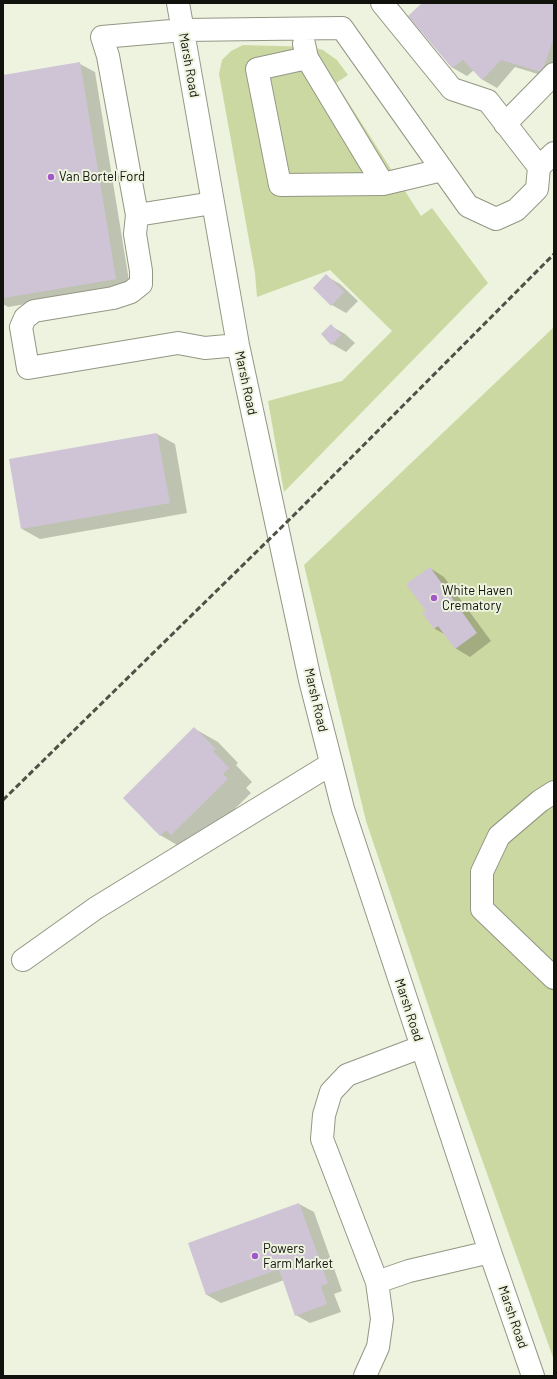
<!DOCTYPE html>
<html>
<head>
<meta charset="utf-8">
<style>
  body { margin:0 }
  #map { position:relative; width:557px; height:1379px; overflow:hidden; background:#edf3de; font-family:Barlow,sans-serif }
  canvas { display:block }
  .frame { position:absolute; inset:0; border:4px solid #11120c; pointer-events:none }
</style>
</head>
<body>
<div id="map">
<canvas width="557" height="1379"></canvas>
<div class="frame"></div>
</div>
<script>
const ctx = document.querySelector('canvas').getContext('2d');
ctx.lineJoin = 'round';
function fill(path, color) {
  ctx.fillStyle = color;
  ctx.fill(path, 'evenodd');
}
function poly(rows) {
  const path = new Path2D();
  for (const r of rows) {
    path.moveTo(r[0], r[1]);
    for (let i = 2; i < r.length; i += 2) path.lineTo(r[i], r[i + 1]);
  }
  return path;
}
function stroke(path, color, width, dash) {
  ctx.strokeStyle = color;
  ctx.lineWidth = width;
  ctx.lineCap = dash ? 'butt' : 'round';
  ctx.setLineDash(dash || []);
  ctx.stroke(path);
}
function label(font, color, halo, rows, align = 'center') {
  ctx.font = font + ' Barlow,sans-serif';
  ctx.lineWidth = 4;
  ctx.setLineDash([]);
  ctx.textBaseline = 'middle';
  ctx.strokeStyle = halo;
  ctx.fillStyle = color;
  for (const [text, x, y, turn = 0] of rows) {
    ctx.save();
    ctx.translate(x, y);
    ctx.rotate((+turn || 0) * Math.PI / 180);
    ctx.textAlign = isNaN(turn) ? turn : align;
    if (halo) ctx.strokeText(text, 0, 0);
    ctx.fillText(text, 0, 0);
    ctx.restore();
  }
}
fill(poly([
  [243,45,312,47,323,50,337,60,348,75,336,83,421,216,432,208,488,283,284,492,268,401,342,381,392,331,330,270,257,297,255,273,219,74,222,60,231,51],
  [554,327,554,1360,452,1076,366,821,304,565]
]), '#ccd8a1');
fill(poly([
  [423,3,554,3,554,79,515,67,497,88,483,80,474,70,467,76,453,68,409,16],
  [80,64,95,72,130,287,8,307,3,304,3,76],
  [326,276,340,284,358,301,346,313,332,305,314,288],
  [331,326,345,334,355,343,346,352,332,344],
  [157,434,175,444,187,513,40,539,22,529],
  [430,568,444,577,491,641,470,657,455,648,446,635,435,629,424,614,427,611],
  [195,729,218,742,238,763,236,765,252,782,246,788,251,793,195,848,184,849,160,835],
  [299,1204,314,1212,342,1291,334,1294,341,1312,310,1323,296,1315,284,1280,221,1303,207,1295,189,1244]
]), '#0003');
fill(poly([
  [422,3,554,3,554,37,542,72,501,60,482,80,463,60,452,68,408,16],
  [80,62,116,279,3,298,3,75],
  [326,274,344,292,331,306,313,288],
  [331,324,341,335,331,345,321,334],
  [157,433,170,503,21,529,9,459],
  [430,567,477,633,455,649,438,626,434,629,422,613,426,611,406,584],
  [194,727,216,749,213,751,229,768,223,774,228,779,171,835,166,830,160,836,123,798],
  [299,1203,328,1283,321,1286,327,1304,295,1316,279,1269,206,1295,188,1243]
]), '#cfc4d6');
const minor = poly([
  [178,3,238,345,310,680,343,809,490,1252,533,1376],
  [382,3,452,89,488,101,539,167,554,153],
  [304,44,307,58,383,184],
  [307,58,257,69,280,185,383,184,442,170],
  [505,124,554,74],
  [137,215,213,203],
  [238,345,205,348,178,343,28,368,21,327,25,318,34,311,113,298,131,292,141,284,141,271,135,234,137,215,108,56,102,37,183,30,342,28,468,206,496,219,516,210,537,189,539,167],
  [554,792,540,801,499,836,482,872,482,909,554,978],
  [23,960,96,908,331,764],
  [421,1047,347,1075,331,1092,324,1115,322,1139,377,1282,409,1271,490,1252],
  [365,1376,378,1347,382,1319,377,1282]
]);
stroke(minor, '#929784', 24);
stroke(minor, '#fff', 22);
stroke(poly([
  [3,800,293,516,554,254]
]), '#4e5146', 3, [6, 3]);
for (const [x, y, r, color] of [
  [51,177,4,"#a358ca"],
  [434,598,4,"#a358ca"],
  [255,1256,4,"#a358ca"]
]) {
  const dot = new Path2D();
  dot.arc(x, y, r, 0, 2 * Math.PI);
  ctx.fillStyle = color;
  ctx.fill(dot);
  stroke(dot, '#edf3de', 1.5);
}
label('13px', '#11120c', '#edf3de', [
  ["Marsh Road",189,65,80],
  ["Marsh Road",246,383,78],
  ["Marsh Road",316,700,77],
  ["Marsh Road",409,1010,72],
  ["Marsh Road",513,1317,71]
]);
label('13px', '#11120c', '#edf3de', [
  ["Van Bortel Ford",59,177],
  ["White Haven",442,591],
  ["Crematory",442,606],
  ["Powers",263,1249],
  ["Farm Market",263,1264]
], 'left');
</script>
</body>
</html>
